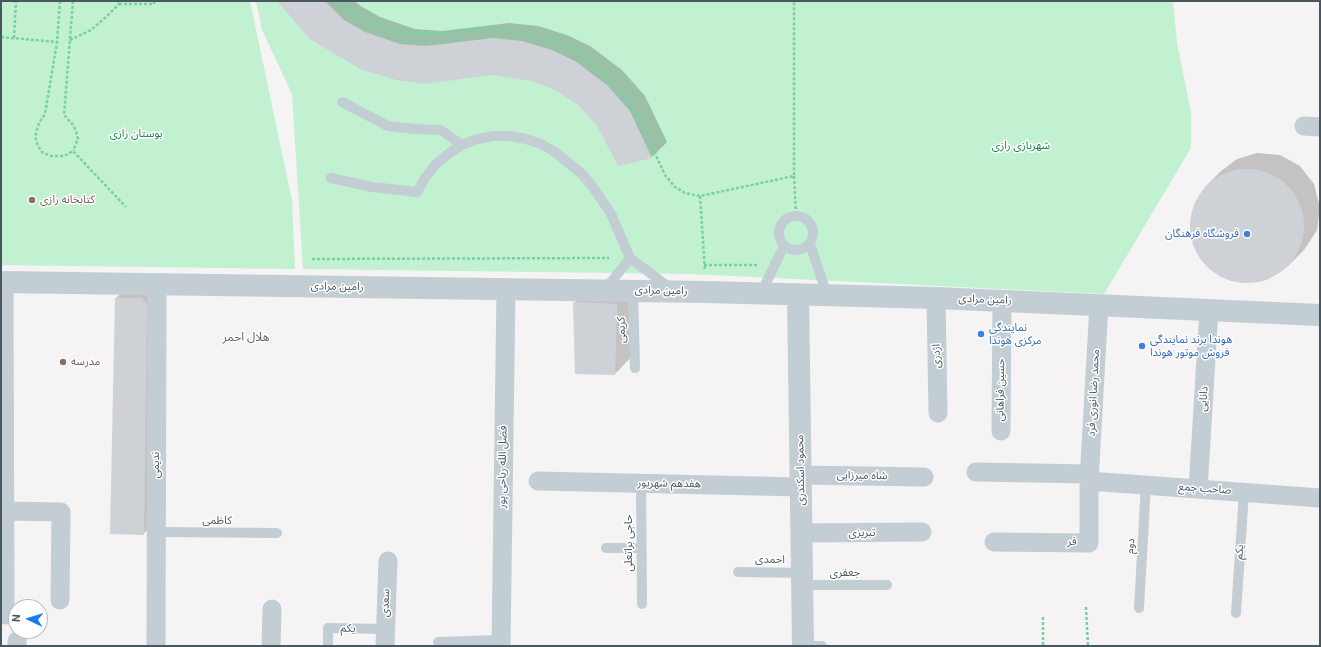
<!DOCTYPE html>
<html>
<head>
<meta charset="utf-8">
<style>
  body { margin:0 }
  #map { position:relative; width:1321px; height:647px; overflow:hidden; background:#f5f3f3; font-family:Roboto,sans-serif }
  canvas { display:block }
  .frame { position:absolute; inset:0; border:2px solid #495761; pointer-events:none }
  .north { position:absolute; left:8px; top:599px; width:40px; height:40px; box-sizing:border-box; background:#fff; border:1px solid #b6bcc0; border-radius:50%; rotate:274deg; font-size:11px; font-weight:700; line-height:16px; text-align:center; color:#495761 }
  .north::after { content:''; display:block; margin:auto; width:14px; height:18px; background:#177ceb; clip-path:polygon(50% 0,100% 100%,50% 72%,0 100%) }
</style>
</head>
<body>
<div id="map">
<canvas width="1321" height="647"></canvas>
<div class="frame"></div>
<div class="north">N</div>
</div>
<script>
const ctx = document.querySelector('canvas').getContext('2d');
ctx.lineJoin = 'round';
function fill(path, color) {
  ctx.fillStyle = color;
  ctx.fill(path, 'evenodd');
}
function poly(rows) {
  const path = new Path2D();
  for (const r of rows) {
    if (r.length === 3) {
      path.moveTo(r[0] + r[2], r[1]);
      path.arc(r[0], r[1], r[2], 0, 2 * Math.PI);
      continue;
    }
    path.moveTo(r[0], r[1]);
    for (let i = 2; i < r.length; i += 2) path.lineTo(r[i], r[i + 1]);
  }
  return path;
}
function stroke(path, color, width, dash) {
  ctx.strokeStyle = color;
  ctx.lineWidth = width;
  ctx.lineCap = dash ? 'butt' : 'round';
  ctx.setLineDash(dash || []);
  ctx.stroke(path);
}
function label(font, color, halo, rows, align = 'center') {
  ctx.font = font + ' Roboto,"Noto Sans Arabic",sans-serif';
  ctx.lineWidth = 3;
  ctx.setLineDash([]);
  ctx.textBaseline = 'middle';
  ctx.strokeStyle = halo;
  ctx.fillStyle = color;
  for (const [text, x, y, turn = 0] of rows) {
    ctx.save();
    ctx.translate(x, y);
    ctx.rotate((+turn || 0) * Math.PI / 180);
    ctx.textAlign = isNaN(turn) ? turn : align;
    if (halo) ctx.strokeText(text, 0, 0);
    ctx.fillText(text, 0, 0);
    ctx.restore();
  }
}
fill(poly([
  [1,1,250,1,292,200,295,269,1,265],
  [256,1,1173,1,1177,43,1191,112,1191,148,1104,294,691,274,303,269,292,94,262,30]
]), '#c2f1d2');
fill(poly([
  [278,1,355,1,359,5,380,17,415,29,442,31,509,23,538,26,567,35,590,46,622,70,645,96,667,142,652,157,597,124,579,105,558,90,532,80,492,74,425,83],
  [1257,153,1280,155,1300,166,1314,184,1320,208,1317,230,1304,250,1288,266,1268,279,1245,283,1221,277,1203,262,1193,244,1190,224,1195,204,1205,187,1221,171,1237,159],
  [594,282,637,284,635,353,615,374,574,303],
  [132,283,162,289,159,519,143,534,116,298]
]), '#0003');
fill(poly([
  [277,1,325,1,344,20,365,32,400,44,426,46,493,38,522,41,552,50,575,61,607,85,630,111,652,158,618,166,596,124,578,105,557,91,532,81,492,75,425,84,396,80,360,69,310,39],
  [1247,226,57],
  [115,298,142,298,147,305,144,535,110,534],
  [573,302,617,304,615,375,575,374]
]), '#ced2d7');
stroke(poly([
  [60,1,57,42,45,114,39,123,35,137,38,146,42,152,51,156,64,156,73,151,126,207],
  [73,1,64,115,73,125,76,131,78,139,73,151],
  [337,1,347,10,371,23,395,31,431,34,480,29,507,31,539,37,573,49,602,73,622,94,642,125,665,175,675,187,685,193,700,196,794,176,794,1],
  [119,4,154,4,154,1],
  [1,37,57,42],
  [14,38,16,1],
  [70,40,91,30,105,18,119,4,119,1],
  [794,176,796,216],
  [700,196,705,271],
  [312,259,609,258],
  [704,265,757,265],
  [1086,607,1088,646],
  [1043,617,1043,646]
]), '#78d1a1', 2.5, [3, 2]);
stroke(poly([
  [342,102,388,126,415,129,441,130,462,145],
  [331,178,372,187,417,192,425,178,435,165,448,154,462,145,477,139,494,136,510,136,526,139,541,144,555,152,582,174,593,187,611,214,630,258],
  [796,233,17],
  [810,244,827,295],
  [605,290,630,258,670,288],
  [633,291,635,368],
  [761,293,784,246],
  [641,483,642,604],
  [156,532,277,533],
  [606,548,641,548],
  [738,572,802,573],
  [802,585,887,585],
  [1139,608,1146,485],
  [1236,613,1244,492],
  [438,642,501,640],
  [328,646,328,628,385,629],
  [803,646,822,646]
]), '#c3cdd4', 10);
stroke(poly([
  [1304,126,1320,127],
  [4,282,5,615],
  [936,298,938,413],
  [1001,431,1002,301],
  [976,472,1090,474],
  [801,475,924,477],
  [538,481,801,487],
  [1089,481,1320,498],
  [1198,489,1209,310],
  [5,511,61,512,60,600],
  [801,533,922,532],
  [994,542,1089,543,1089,481,1099,305],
  [17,646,17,641],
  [156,646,157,284],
  [271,646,272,609],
  [385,646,388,561],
  [501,646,506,289]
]), '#c3cdd4', 19);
stroke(poly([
  [1,282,706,292,936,298,1320,315],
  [798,294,803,646]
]), '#c3cdd4', 22);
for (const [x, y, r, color] of [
  [32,200,4,"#8d6e63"],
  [1247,234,4,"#3f7fe0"],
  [981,334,4,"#3f7fe0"],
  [1142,346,4,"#3f7fe0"],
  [63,362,4,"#8d6e63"]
]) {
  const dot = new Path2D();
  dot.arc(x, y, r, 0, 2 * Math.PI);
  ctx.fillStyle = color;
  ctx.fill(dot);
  stroke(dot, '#fff', 1.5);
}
label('11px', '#158749', '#fff', [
  ["بوستان رازی",136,134],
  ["شهربازی رازی",1021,146]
]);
label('11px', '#785e54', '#fff', [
  ["کتابخانه رازی",40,200],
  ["مدرسه",71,362]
], 'left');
label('11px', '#366cbe', '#fff', [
  ["فروشگاه فرهنگان",1239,234,"right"],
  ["نمایندگی",989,328],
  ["مرکزی هوندا",989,341],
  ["هوندا برند نمایندگی",1150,340],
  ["فروش موتور هوندا",1150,353]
], 'left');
label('11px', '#495761', '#fff', [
  ["رامین مرادی",337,287,1],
  ["رامین مرادی",661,291,1],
  ["رامین مرادی",985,300,2],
  ["کریمی",622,330,-91],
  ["اژدری",937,356,-91],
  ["حسین فراهانی",1001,390,-89],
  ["محمد رضا انوری فرد",1094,393,-87],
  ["دانایی",1204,399,-86],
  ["ندیمی",156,465,-90],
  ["فضل الله ریاحی پور",503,467,-89],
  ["محمود اسکندری",801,470,-91],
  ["شاه میرزایی",862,476,1],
  ["هفدهم شهریور",669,484,1],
  ["صاحب جمع",1205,489,4],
  ["کاظمی",217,521,1],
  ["تبریزی",862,533],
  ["فر",1072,542,1],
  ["حاجی براتعلی",629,543,-90],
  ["دوم",1131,546,-87],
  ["یکم",1240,552,-87],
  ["احمدی",770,560,1],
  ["جعفری",845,573],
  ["سعدی",386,603,-88],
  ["یکم",348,629,1]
]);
label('12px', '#5e6368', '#fff', [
  ["هلال احمر",246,338]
]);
</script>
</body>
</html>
